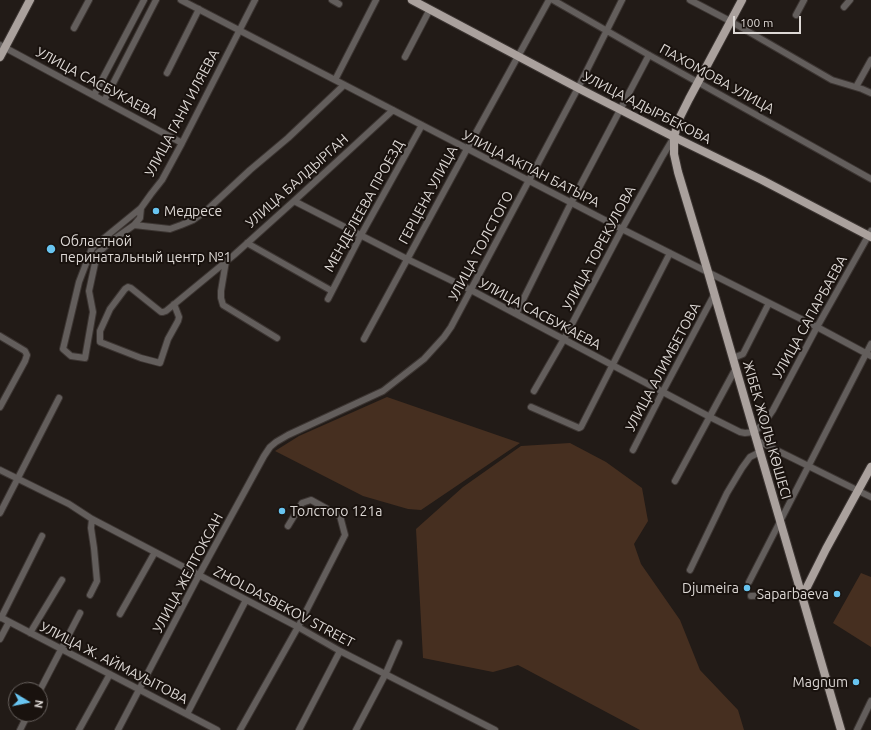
<!DOCTYPE html>
<html>
<head>
<meta charset="utf-8">
<style>
  body { margin:0 }
  #map { position:relative; width:871px; height:730px; overflow:hidden; background:#221b17; font-family:Ubuntu,sans-serif }
  canvas { display:block }
  .north { position:absolute; left:8px; top:682px; width:40px; height:40px; box-sizing:border-box; background:#19120e; border:1px solid #67615e; border-radius:50%; rotate:100deg; font-size:11px; font-weight:700; line-height:16px; text-align:center; color:#ddd8d5 }
  .north::after { content:''; display:block; margin:auto; width:14px; height:18px; background:#68c4f0; clip-path:polygon(50% 0,100% 100%,50% 72%,0 100%) }
  .scale { position:absolute; left:733px; top:16px; width:68px; height:18px; box-sizing:border-box; border:2px solid #ddd8d5; border-top:0; padding-left:5px; font-size:12px; line-height:14px; white-space:nowrap; color:#ddd8d5; -webkit-text-stroke:3px #19120e; paint-order:stroke }
</style>
</head>
<body>
<div id="map">
<canvas width="871" height="730"></canvas>
<div class="north">N</div>
<div class="scale">100 m</div>
</div>
<script>
const ctx = document.querySelector('canvas').getContext('2d');
ctx.lineJoin = 'round';
function fill(path, color) {
  ctx.fillStyle = color;
  ctx.fill(path, 'evenodd');
}
function poly(rows) {
  const path = new Path2D();
  for (const r of rows) {
    path.moveTo(r[0], r[1]);
    for (let i = 2; i < r.length; i += 2) path.lineTo(r[i], r[i + 1]);
  }
  return path;
}
function stroke(path, color, width, dash) {
  ctx.strokeStyle = color;
  ctx.lineWidth = width;
  ctx.lineCap = dash ? 'butt' : 'round';
  ctx.setLineDash(dash || []);
  ctx.stroke(path);
}
function label(font, color, halo, rows, align = 'center') {
  ctx.font = font + ' Ubuntu,sans-serif';
  ctx.lineWidth = 4;
  ctx.setLineDash([]);
  ctx.textBaseline = 'middle';
  ctx.strokeStyle = halo;
  ctx.fillStyle = color;
  for (const [text, x, y, turn = 0] of rows) {
    ctx.save();
    ctx.translate(x, y);
    ctx.rotate((+turn || 0) * Math.PI / 180);
    ctx.textAlign = isNaN(turn) ? turn : align;
    if (halo) ctx.strokeText(text, 0, 0);
    ctx.fillText(text, 0, 0);
    ctx.restore();
  }
}
fill(poly([
  [387,397,520,443,421,510,408,509,363,496,275,451,299,436],
  [570,443,606,462,642,488,648,521,634,544,641,564,680,620,700,670,738,710,744,730,640,730,518,665,493,672,423,658,416,529,463,487,521,446],
  [861,573,871,577,871,647,833,623]
]), '#462f20');
const minor = poly([
  [181,0,622,229,817,327,871,356],
  [332,0,339,4],
  [553,0,649,55,871,179],
  [690,0,730,21,832,80,862,89,871,93],
  [844,7,850,0],
  [796,15,804,0],
  [74,28,89,0],
  [0,45,182,143],
  [405,57,430,9],
  [167,73,199,9],
  [335,80,376,0],
  [856,87,871,60],
  [94,95,144,0],
  [104,101,156,0],
  [294,201,407,259,471,290,710,417,740,432,745,433,754,432,764,423,773,410,817,327,871,231],
  [141,208,140,218,134,225,110,242,97,254,89,291,93,312,85,358,71,356,63,349,79,282,92,248,141,208,151,194,162,180,182,143,255,0],
  [134,225,170,229,181,225,193,220,207,210,250,170,288,138,344,85],
  [247,243,332,291],
  [226,261,221,291,221,298,223,305,277,338],
  [328,299,361,235,422,125],
  [174,304,179,317,178,321,168,339,160,363,141,358,100,342,100,331,110,309,125,289,128,287,131,288,161,312,163,312,166,311,234,255,294,201,393,110],
  [516,314,571,203,649,55],
  [0,336,25,351,27,355,25,361,0,407],
  [364,339,467,149,549,0],
  [733,358,743,354,769,303],
  [534,391,564,339,622,229,662,157,674,137],
  [531,407,579,428,581,427,612,366,670,253],
  [756,440,871,497],
  [633,450,662,393,714,295],
  [0,470,69,504,92,519,298,627,340,651,495,730],
  [675,481,736,368],
  [0,513,59,398],
  [690,570,727,493,742,468,750,457,760,452],
  [749,582,871,344],
  [90,595,97,581,94,548,91,528,92,519],
  [751,596,801,594],
  [120,614,155,552],
  [0,617,217,730],
  [1,618,42,536],
  [30,633,62,580],
  [0,639,9,622],
  [40,690,80,613],
  [187,714,246,600],
  [20,730,28,714],
  [79,730,110,674],
  [118,730,199,575,264,456,270,447,276,442,288,435,383,391,424,359,444,337,451,327,578,88,622,0],
  [240,730,298,627,345,535,340,516,311,500,302,503,288,526],
  [299,730,340,651],
  [356,730,385,675,399,643],
  [857,730,871,701]
]);
const major = poly([
  [412,0,578,88,674,137,762,180,871,237],
  [742,0,689,99,679,119,674,137,674,154,678,172,708,272,760,452,841,730],
  [0,57,30,0],
  [802,597,826,549,871,467]
]);
stroke(minor, '#3c3532', 8);
stroke(major, '#3c3532', 10);
stroke(minor, '#635e5c', 6);
stroke(major, '#aaa19d', 8);
for (const [x, y, r, color] of [
  [156,211,4,"#68c4f0"],
  [51,249,5,"#68c4f0"],
  [282,511,4,"#68c4f0"],
  [747,588,4,"#68c4f0"],
  [837,594,4,"#68c4f0"],
  [856,682,4,"#68c4f0"]
]) {
  const dot = new Path2D();
  dot.arc(x, y, r, 0, 2 * Math.PI);
  ctx.fillStyle = color;
  ctx.fill(dot);
  stroke(dot, '#19120e', 1.5);
}
label('14px', '#ddd8d5', '#19120e', [
  ["ПАХОМОВА УЛИЦА",717,79,29],
  ["УЛИЦА САСБУКАЕВА",97,83,28],
  ["УЛИЦА АДЫРБЕКОВА",647,108,27],
  ["УЛИЦА ГАНИ ИЛЯЕВА",182,113,-62],
  ["УЛИЦА АКПАН БАТЫРА",531,169,27],
  ["УЛИЦА БАЛДЫРГАН",297,181,-42],
  ["ГЕРЦЕНА УЛИЦА",428,195,-62],
  ["МЕНДЕЛЕЕВА ПРОЕЗД",364,206,-61],
  ["УЛИЦА ТОЛСТОГО",481,246,-62],
  ["УЛИЦА ТОРЕКУЛОВА",599,248,-62],
  ["УЛИЦА САСБУКАЕВА",540,314,28],
  ["УЛИЦА САПАРБАЕВА",810,317,-61],
  ["УЛИЦА АЛИМБЕТОВА",663,367,-62],
  ["ЖІБЕК ЖОЛЫ КӨШЕСІ",767,430,74],
  ["УЛИЦА ЖЕЛТОКСАН",188,573,-62],
  ["ZHOLDASBEKOV STREET",284,607,28],
  ["УЛИЦА Ж. АЙМАУЫТОВА",114,663,27]
]);
label('14px', '#ddd8d5', '#19120e', [
  ["Медресе",164,211],
  ["Областной",60,241],
  ["перинатальный центр №1",60,257],
  ["Толстого 121а",290,511],
  ["Djumeira",739,588,"right"],
  ["Saparbaeva",829,594,"right"],
  ["Magnum",848,682,"right"]
], 'left');
</script>
</body>
</html>
